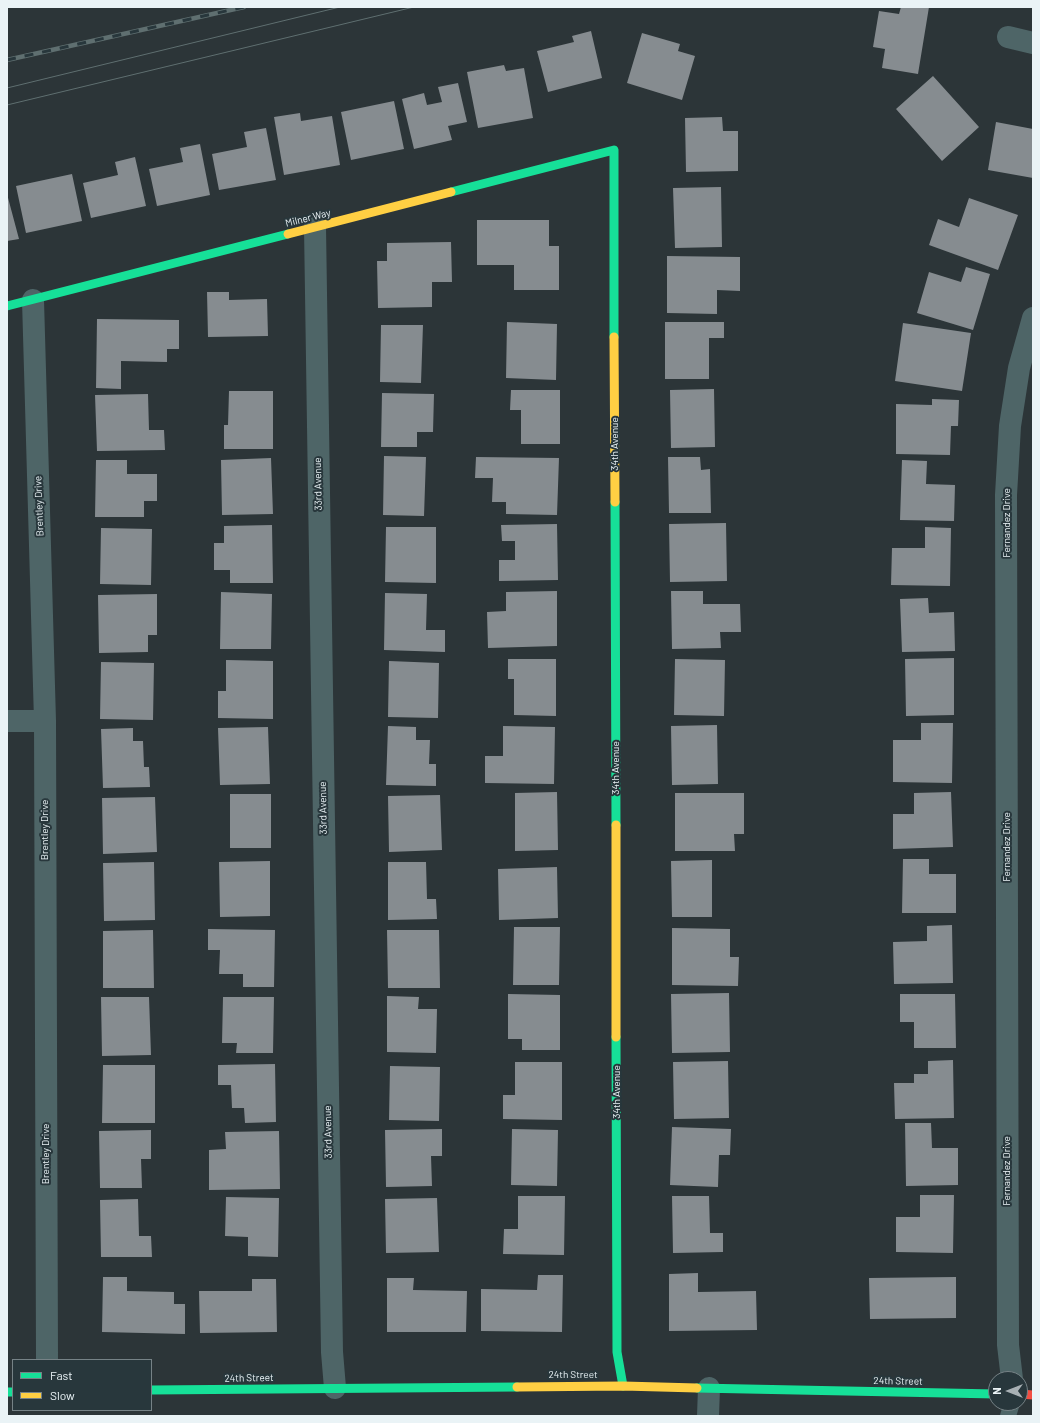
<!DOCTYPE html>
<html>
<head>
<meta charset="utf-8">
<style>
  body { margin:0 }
  #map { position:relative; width:1040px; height:1423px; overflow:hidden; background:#2c3538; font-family:Barlow,sans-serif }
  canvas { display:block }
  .frame { position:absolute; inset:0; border:8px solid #eaf3f6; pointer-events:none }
  .legend { position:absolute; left:12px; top:1359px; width:140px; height:52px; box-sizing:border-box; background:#28373c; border:1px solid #768286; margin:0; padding:5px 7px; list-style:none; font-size:12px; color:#eaf3f6 }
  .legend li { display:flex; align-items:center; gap:8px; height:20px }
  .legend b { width:20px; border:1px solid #768286 }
  .north { position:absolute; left:988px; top:1371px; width:40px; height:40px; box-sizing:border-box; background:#28373c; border:1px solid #768286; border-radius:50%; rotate:270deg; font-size:11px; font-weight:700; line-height:16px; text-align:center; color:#eaf3f6 }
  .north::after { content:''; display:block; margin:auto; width:14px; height:18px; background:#a8b0b4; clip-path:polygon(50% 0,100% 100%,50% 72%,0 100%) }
</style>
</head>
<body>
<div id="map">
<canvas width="1040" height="1423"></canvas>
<div class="frame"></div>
<ul class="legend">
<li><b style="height:5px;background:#16e098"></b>Fast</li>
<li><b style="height:5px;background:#ffcf43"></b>Slow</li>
</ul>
<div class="north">N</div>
</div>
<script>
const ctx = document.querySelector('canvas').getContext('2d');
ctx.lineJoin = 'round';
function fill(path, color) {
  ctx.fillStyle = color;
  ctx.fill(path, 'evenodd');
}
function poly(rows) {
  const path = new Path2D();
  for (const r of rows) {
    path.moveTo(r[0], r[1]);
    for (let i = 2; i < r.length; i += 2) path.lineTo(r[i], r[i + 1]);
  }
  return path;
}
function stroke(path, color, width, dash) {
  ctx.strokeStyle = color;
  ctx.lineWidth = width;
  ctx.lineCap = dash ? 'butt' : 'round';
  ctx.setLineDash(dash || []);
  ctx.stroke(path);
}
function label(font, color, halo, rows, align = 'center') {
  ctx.font = font + ' Barlow,sans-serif';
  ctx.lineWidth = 4;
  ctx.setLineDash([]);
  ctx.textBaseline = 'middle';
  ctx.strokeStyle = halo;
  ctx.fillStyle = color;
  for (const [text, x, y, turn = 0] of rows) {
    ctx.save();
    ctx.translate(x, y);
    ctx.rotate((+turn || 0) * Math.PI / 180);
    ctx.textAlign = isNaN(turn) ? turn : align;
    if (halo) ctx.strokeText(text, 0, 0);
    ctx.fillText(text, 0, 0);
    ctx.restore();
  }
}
fill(poly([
  [901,7,929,7,918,74,882,68,885,49,873,47,879,11,899,14],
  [591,31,602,78,548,92,537,51,574,42,572,36],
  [642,33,680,44,678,51,695,56,682,100,627,83],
  [504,65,506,71,524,68,533,118,478,128,467,72],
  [933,76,979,127,942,161,896,109],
  [458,83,467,122,448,126,452,140,414,149,402,99,424,93,427,105,442,102,438,87],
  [394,101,404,149,351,160,341,112],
  [300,113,301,121,332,116,340,165,284,175,274,117],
  [722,117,723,131,738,131,738,171,686,172,685,118],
  [996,122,1033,129,1033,178,988,170],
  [266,128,276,180,219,190,212,154,247,147,244,132],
  [200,144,210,195,157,206,149,169,183,162,180,148],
  [135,157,146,206,91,218,83,183,118,175,115,162],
  [72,174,82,221,26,233,16,186],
  [721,187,722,247,675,248,673,188],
  [7,194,19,239,7,241],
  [969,198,1018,215,998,270,929,245,938,219,959,227],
  [477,220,549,220,549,246,559,246,559,290,514,290,514,265,477,265],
  [451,242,452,282,432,282,432,307,378,308,377,261,387,261,387,243],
  [667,256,740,257,740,291,717,290,717,314,667,313],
  [966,267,990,274,973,330,917,313,929,272,961,282],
  [207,292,229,292,229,300,267,299,268,336,208,337],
  [97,319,179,320,179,349,167,349,167,362,121,361,121,389,96,388],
  [507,322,557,324,556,380,506,378],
  [665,322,724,322,724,338,709,338,709,379,665,379],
  [903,323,971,333,962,391,895,381],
  [381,325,423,325,421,383,380,382],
  [714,389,715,447,671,448,670,390],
  [511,390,560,390,560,444,521,444,521,410,510,410],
  [229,391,273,391,273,449,224,449,224,425,228,425],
  [382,393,434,394,433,432,417,432,417,447,381,447],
  [148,394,149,430,164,430,165,450,97,451,95,395],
  [932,399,959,400,958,426,951,426,950,455,896,454,896,404,932,405],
  [384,456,426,457,424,516,383,515],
  [476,457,559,458,557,515,506,514,506,502,492,502,493,478,475,478],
  [668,457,700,457,701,470,710,469,711,513,669,513],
  [271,458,273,514,222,515,221,460],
  [96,460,127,460,127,474,157,474,157,501,144,501,144,517,95,517],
  [902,460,927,461,926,484,955,485,954,521,900,520],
  [726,523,727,581,670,582,669,524],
  [557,524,558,580,499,581,499,560,515,560,515,541,502,541,501,525],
  [272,525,273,583,230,583,230,570,214,570,214,543,224,543,224,526],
  [386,527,436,527,436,583,385,582],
  [925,527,951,528,950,586,891,585,892,548,925,548],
  [101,528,152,529,151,585,100,584],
  [557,591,557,646,488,648,487,612,506,611,506,592],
  [671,591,703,591,703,604,740,604,741,632,720,632,721,648,672,649],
  [221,592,272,594,271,649,220,649],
  [385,593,427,594,426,630,445,630,445,652,384,650],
  [157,594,157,635,148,635,148,652,99,653,98,595],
  [928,598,929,613,954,612,955,651,902,652,900,599],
  [954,658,954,715,906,716,905,659],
  [508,659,556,659,556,716,514,715,514,679,508,679],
  [675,659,725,660,724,716,674,715],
  [226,660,273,661,273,719,218,718,218,691,226,691],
  [389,661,439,663,438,718,388,717],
  [101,662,154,663,153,720,100,719],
  [921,723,953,723,952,783,893,782,893,740,921,740],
  [717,725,718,784,672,785,671,726],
  [388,726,416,727,416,740,430,740,429,764,436,764,436,786,386,785],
  [503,726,555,727,554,784,485,783,485,756,503,756],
  [268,727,270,784,220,785,218,728],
  [133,728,133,741,143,741,144,767,149,767,150,787,103,788,101,729],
  [557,792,558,850,515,851,515,793],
  [951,792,953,847,893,849,893,814,914,814,914,793],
  [675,793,744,793,744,834,734,834,735,851,675,851],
  [230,794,271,794,271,848,230,848],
  [440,795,442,850,389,852,388,796],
  [155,797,157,852,103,854,102,798],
  [903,859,929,859,929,874,956,874,956,913,902,913],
  [712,860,712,917,672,917,671,861],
  [270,861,270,916,220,917,219,862],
  [154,862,155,920,104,921,103,863],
  [388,862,426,862,427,899,436,899,437,919,388,920],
  [557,867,558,918,499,920,498,869],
  [952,925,953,983,894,984,893,942,927,941,927,926],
  [514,927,560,927,559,985,513,985],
  [672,928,730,929,730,957,739,957,738,986,672,985],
  [208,929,275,930,274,987,243,987,243,974,219,974,220,950,208,950],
  [153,930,154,988,103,988,103,931],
  [387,930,439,930,440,988,388,988],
  [729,993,730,1052,672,1053,671,994],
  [508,994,560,995,560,1050,522,1050,522,1039,508,1039],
  [900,994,955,994,956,1048,914,1048,914,1022,900,1022],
  [387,996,419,997,418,1009,437,1009,436,1053,387,1052],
  [101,997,149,997,151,1055,102,1056],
  [223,997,274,997,273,1053,236,1053,237,1043,222,1043],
  [953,1060,954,1118,895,1119,894,1083,914,1083,914,1074,928,1074,928,1061],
  [728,1061,729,1118,674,1119,673,1062],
  [515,1062,562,1062,562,1120,503,1119,503,1095,515,1095],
  [275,1064,276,1122,245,1123,244,1108,232,1108,231,1085,218,1085,218,1065],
  [103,1065,155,1065,155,1123,102,1123],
  [390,1066,440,1067,439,1121,389,1120],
  [905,1123,931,1123,932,1148,958,1148,958,1185,906,1186],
  [672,1127,731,1129,730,1155,719,1155,718,1187,670,1185],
  [442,1129,442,1156,431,1156,432,1186,386,1187,385,1130],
  [512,1129,558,1130,557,1186,511,1185],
  [151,1130,151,1159,141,1159,142,1188,100,1188,99,1131],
  [279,1131,280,1189,209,1190,209,1150,226,1149,225,1132],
  [920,1195,954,1195,953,1253,896,1252,896,1217,920,1217],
  [518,1196,565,1196,564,1255,503,1254,504,1229,518,1229],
  [672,1196,709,1196,710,1233,723,1233,723,1252,673,1253],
  [226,1197,279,1198,278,1257,248,1256,248,1237,225,1236],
  [437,1198,439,1252,386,1253,385,1199],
  [138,1199,139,1236,151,1236,152,1257,101,1257,100,1200],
  [698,1273,698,1292,756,1291,757,1330,669,1331,669,1274],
  [538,1275,563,1275,562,1332,481,1331,481,1289,537,1290],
  [103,1277,127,1277,127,1291,174,1292,174,1304,185,1304,185,1334,102,1332],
  [956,1277,956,1318,870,1319,869,1278],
  [387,1278,414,1278,413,1290,467,1291,466,1332,387,1332],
  [252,1279,276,1279,277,1332,200,1333,199,1291,252,1291]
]), '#868c90');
stroke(poly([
  [1008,1416,1012,1403]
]), '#4e6567', 16);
stroke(poly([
  [1008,37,1033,43],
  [315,227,332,1352,335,1388],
  [33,300,45,721,47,1360],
  [7,721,45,721],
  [1012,1379,1008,1345,1006,495,1010,426,1019,368,1033,318],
  [708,1416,709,1388]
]), '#4e6567', 22);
stroke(poly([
  [451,192,614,150,614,337],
  [7,306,288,234],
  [615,502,616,825],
  [616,1037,617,1352,623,1386],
  [697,1388,996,1394],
  [151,1390,517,1387],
  [7,1392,13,1392]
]), '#16e098', 9);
stroke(poly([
  [288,234,451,192],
  [614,337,615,502],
  [616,825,616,1037],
  [517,1387,623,1386,697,1388]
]), '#ffcf43', 9);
stroke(poly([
  [1020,1394,1033,1395]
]), '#f24e42', 9);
stroke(poly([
  [7,88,340,7],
  [7,105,414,7]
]), '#5f6f70', 1);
const rail = poly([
  [7,60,244,7]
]);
stroke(rail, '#5f6f70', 4.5);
stroke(rail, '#28373c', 3, [9]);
label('10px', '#eaf3f6', '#28373c', [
  ["Milner Way",308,218,-14],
  ["34th Avenue",615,444,-90],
  ["33rd Avenue",318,484,-91],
  ["Brentley Drive",39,506,-92],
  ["Fernandez Drive",1007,523,-90],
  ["34th Avenue",616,768,-90],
  ["33rd Avenue",323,808,-91],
  ["Brentley Drive",45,830,-90],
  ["Fernandez Drive",1007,847,-90],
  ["34th Avenue",617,1092,-90],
  ["33rd Avenue",328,1132,-91],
  ["Brentley Drive",46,1154,-90],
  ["Fernandez Drive",1007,1171,-90],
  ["24th Street",573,1375],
  ["24th Street",249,1378,-1],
  ["24th Street",898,1381,1]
]);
</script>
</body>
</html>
